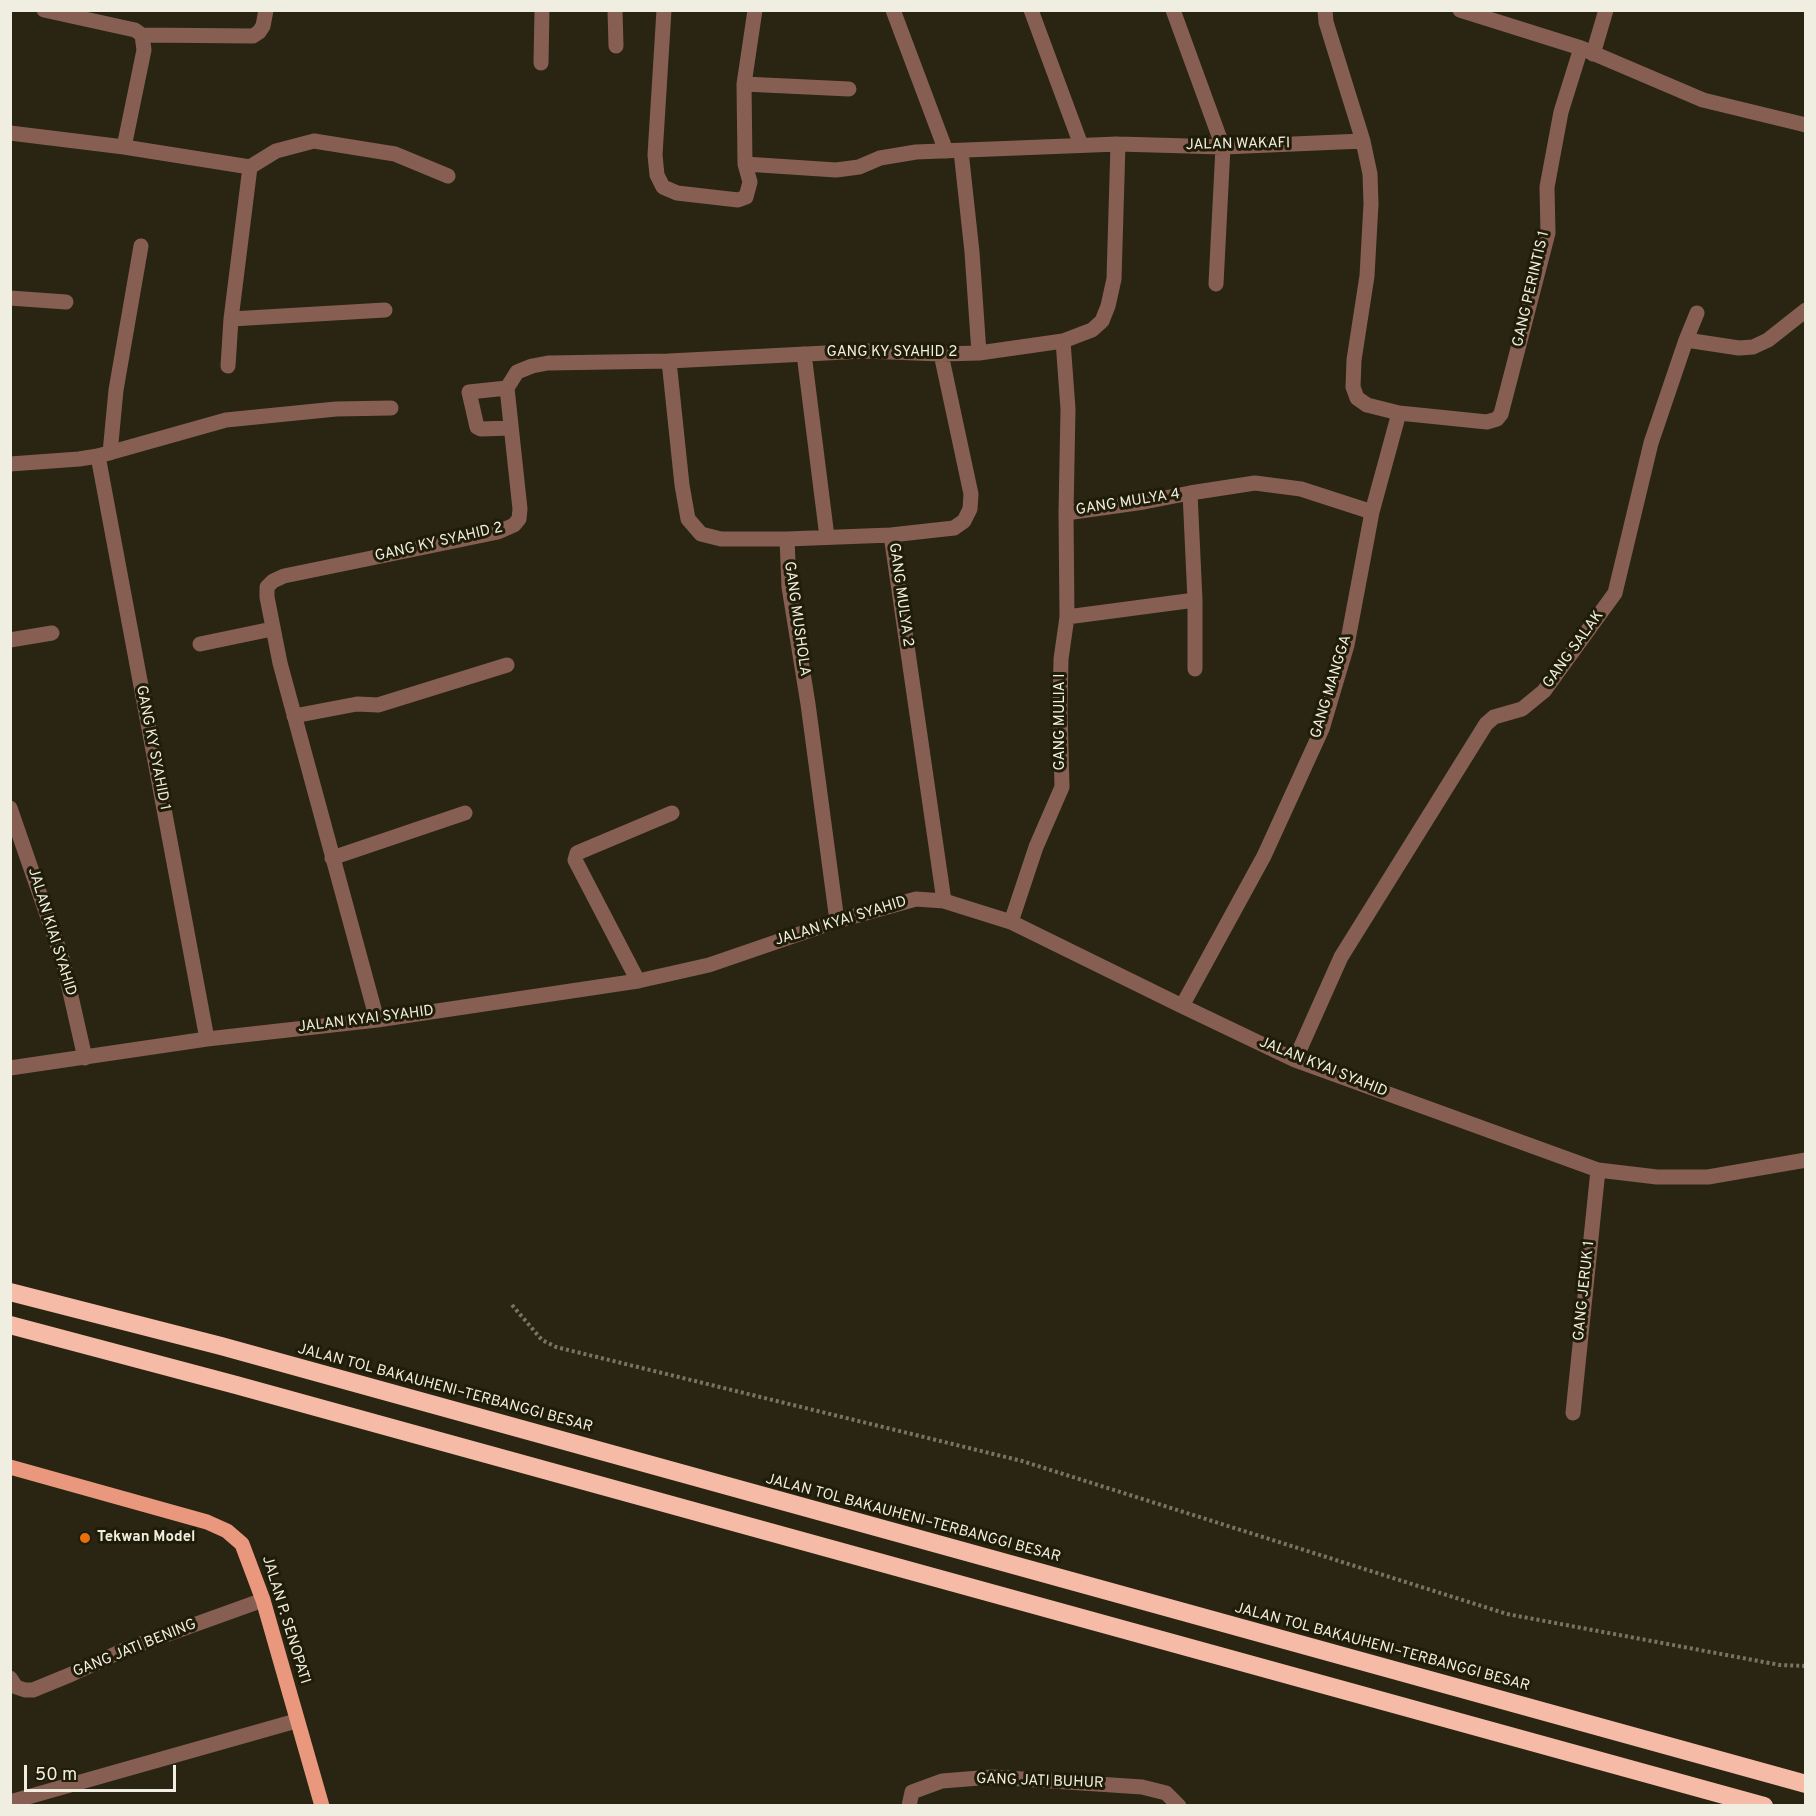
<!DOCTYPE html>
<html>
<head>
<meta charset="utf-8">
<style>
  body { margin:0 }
  #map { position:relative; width:1816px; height:1816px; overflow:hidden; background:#292512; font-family:Overpass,sans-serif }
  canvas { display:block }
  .frame { position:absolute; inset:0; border:12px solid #f0ede1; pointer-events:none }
  .scale { position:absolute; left:24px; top:1765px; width:152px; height:27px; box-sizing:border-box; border:3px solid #f0ede1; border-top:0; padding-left:8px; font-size:18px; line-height:21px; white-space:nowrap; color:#f0ede1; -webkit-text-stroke:4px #1f1c08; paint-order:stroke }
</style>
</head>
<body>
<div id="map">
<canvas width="1816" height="1816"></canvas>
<div class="frame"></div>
<div class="scale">50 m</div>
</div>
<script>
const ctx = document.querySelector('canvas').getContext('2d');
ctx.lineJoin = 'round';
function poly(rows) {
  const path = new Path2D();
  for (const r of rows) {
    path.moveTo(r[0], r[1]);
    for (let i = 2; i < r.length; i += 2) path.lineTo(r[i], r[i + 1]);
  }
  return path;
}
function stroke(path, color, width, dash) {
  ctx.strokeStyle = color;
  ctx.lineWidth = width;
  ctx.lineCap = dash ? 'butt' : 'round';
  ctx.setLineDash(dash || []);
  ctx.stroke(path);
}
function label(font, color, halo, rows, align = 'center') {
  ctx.font = font + ' Overpass,sans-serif';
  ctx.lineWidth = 6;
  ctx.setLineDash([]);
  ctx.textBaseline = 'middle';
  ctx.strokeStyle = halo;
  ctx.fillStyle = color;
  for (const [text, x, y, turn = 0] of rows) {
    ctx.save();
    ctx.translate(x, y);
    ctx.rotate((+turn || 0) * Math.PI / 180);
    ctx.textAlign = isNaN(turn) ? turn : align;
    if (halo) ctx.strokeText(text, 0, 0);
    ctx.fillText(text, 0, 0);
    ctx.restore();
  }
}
stroke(poly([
  [512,1305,542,1340,556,1347,1022,1461,1507,1614,1780,1665,1806,1666]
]), '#787464', 4, [3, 3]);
stroke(poly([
  [44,10,135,30,142,35,253,36,259,32,263,26,266,10],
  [615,10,616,46],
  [664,10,655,155,657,175,663,187,677,193,738,200,746,197,750,182,745,164,744,84,755,10],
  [893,10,946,151],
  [1031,10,1081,145],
  [1173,10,1223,147,1216,284],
  [1325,10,1326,22,1363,141,1370,174,1371,204,1367,276,1354,360,1353,387,1357,398,1367,405,1399,413,1487,422,1497,419,1501,414,1548,233,1547,187,1561,112,1581,48],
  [1460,10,1581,48,1703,100,1806,125],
  [1593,54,1606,10],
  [541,63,542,10],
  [744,84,849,89],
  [10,133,124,147,250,167,276,151,314,141,395,154,448,176],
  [124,147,144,50,142,35],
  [961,151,972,252,979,353],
  [745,164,836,170,859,167,880,158,916,152,1118,144,1223,147,1363,141],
  [10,298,66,302],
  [231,319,385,310],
  [1686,340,1739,348,1753,347,1768,340,1806,310],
  [804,354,827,537],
  [669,361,682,485,688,519,701,534,721,539,787,539,891,535,954,528,964,521,970,509,971,494,941,354],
  [228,366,231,319,250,167],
  [507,388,469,392,477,427,481,429,511,428],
  [110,453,116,390,141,246],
  [98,456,207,1039],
  [10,464,79,459,98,456,226,420,336,409,391,408],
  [1190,493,1195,600,1195,669],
  [1066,513,1144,502,1190,493,1255,483,1301,489,1372,512],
  [891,535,944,901],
  [787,539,789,587,808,704,837,921],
  [1067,617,1195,600],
  [10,640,52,633],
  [200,644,272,629],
  [294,716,357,704,378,705,507,665],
  [10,808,63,961,85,1058],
  [332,858,465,813],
  [1011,922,1036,847,1062,787,1060,710,1061,659,1067,617,1066,513,1068,409,1063,341],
  [638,981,575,860,577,853,672,813],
  [1182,1006,1264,856,1322,729,1347,645,1372,512,1399,413],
  [377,1020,280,663,267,597,267,587,273,581,284,576,498,532,514,525,519,519,520,509,507,388,517,372,532,366,548,363,669,361,865,351,941,354,979,353,1063,341,1092,330,1102,321,1108,306,1114,279,1118,144],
  [1295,1060,1341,957,1486,724,1494,717,1522,709,1544,691,1615,593,1651,443,1686,340,1697,313],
  [10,1068,207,1039,377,1020,638,981,709,965,837,921,916,899,944,901,1011,922,1182,1006,1295,1060,1598,1170,1657,1177,1708,1177,1806,1160],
  [1573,1413,1598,1170],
  [10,1678,16,1687,25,1690,33,1690,72,1674,124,1650,263,1600],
  [10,1802,296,1721],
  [909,1806,912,1792,942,1781,992,1777,1142,1787,1166,1793,1179,1806]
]), '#865f52', 15);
stroke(poly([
  [10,1467,207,1522,227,1531,242,1544,263,1600,322,1806]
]), '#e9987d', 15);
stroke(poly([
  [10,1292,221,1346,1806,1784],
  [10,1325,236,1385,1764,1806]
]), '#f6bba7', 18);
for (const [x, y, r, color] of [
  [85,1538,6,"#e8710a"]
]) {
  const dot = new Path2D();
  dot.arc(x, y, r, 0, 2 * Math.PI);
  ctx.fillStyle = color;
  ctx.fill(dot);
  stroke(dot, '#1f1c08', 2);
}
label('15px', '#f0ede1', '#1f1c08', [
  ["JALAN WAKAFI",1238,145,-1],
  ["GANG PERINTIS 1",1532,289,-77],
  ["GANG KY SYAHID 2",892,353],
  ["GANG MULYA 4",1128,503,-9],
  ["GANG KY SYAHID 2",439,543,-13],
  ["GANG MULYA 2",900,595,82],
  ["GANG MUSHOLA",796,619,82],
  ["GANG SALAK",1574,650,-54],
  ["GANG MANGGA",1332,687,-73],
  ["GANG MULIA I",1061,722,-90],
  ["GANG KY SYAHID 1",152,748,79],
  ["JALAN KYAI SYAHID",841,922,-17],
  ["JALAN KIAI SYAHID",51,932,73],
  ["JALAN KYAI SYAHID",366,1020,-7],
  ["JALAN KYAI SYAHID",1323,1068,22],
  ["GANG JERUK 1",1585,1291,-84],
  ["JALAN TOL BAKAUHENI–TERBANGGI BESAR",445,1389,15],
  ["JALAN TOL BAKAUHENI–TERBANGGI BESAR",913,1519,15],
  ["JALAN P. SENOPATI",285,1620,73],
  ["JALAN TOL BAKAUHENI–TERBANGGI BESAR",1382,1648,15],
  ["GANG JATI BENING",135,1649,-22],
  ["GANG JATI BUHUR",1040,1782,2]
]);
label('bold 15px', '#f0ede1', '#1f1c08', [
  ["Tekwan Model",97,1538]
], 'left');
</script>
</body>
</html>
